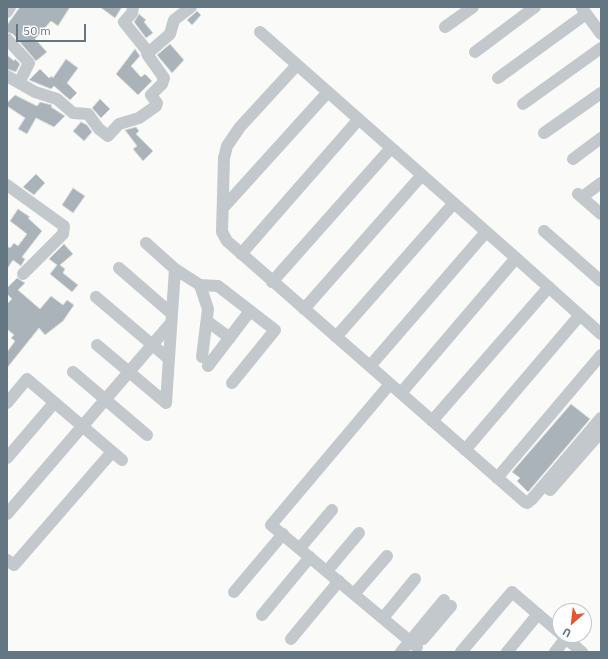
<!DOCTYPE html>
<html>
<head>
<meta charset="utf-8">
<style>
  body { margin:0 }
  #map { position:relative; width:608px; height:659px; overflow:hidden; background:#fafaf8; font-family:"IBM Plex Sans",sans-serif }
  canvas { display:block }
  .frame { position:absolute; inset:0; border:8px solid #657683; pointer-events:none }
  .north { position:absolute; left:552px; top:603px; width:40px; height:40px; box-sizing:border-box; background:#fff; border:1px solid #c1c8cd; border-radius:50%; rotate:208deg; font-size:11px; font-weight:700; line-height:16px; text-align:center; color:#657683 }
  .north::after { content:''; display:block; margin:auto; width:14px; height:18px; background:#e4572e; clip-path:polygon(50% 0,100% 100%,50% 72%,0 100%) }
  .scale { position:absolute; left:16px; top:24px; width:70px; height:18px; box-sizing:border-box; border:2px solid #657683; border-top:0; padding-left:5px; font-size:12px; line-height:14px; white-space:nowrap; color:#657683; -webkit-text-stroke:3px #fff; paint-order:stroke }
</style>
</head>
<body>
<div id="map">
<canvas width="608" height="659"></canvas>
<div class="frame"></div>
<div class="north">U</div>
<div class="scale">50 m</div>
</div>
<script>
const ctx = document.querySelector('canvas').getContext('2d');
ctx.lineJoin = 'round';
function fill(path, color) {
  ctx.fillStyle = color;
  ctx.fill(path, 'evenodd');
}
function poly(rows) {
  const path = new Path2D();
  for (const r of rows) {
    path.moveTo(r[0], r[1]);
    for (let i = 2; i < r.length; i += 2) path.lineTo(r[i], r[i + 1]);
  }
  return path;
}
function stroke(path, color, width, dash) {
  ctx.strokeStyle = color;
  ctx.lineWidth = width;
  ctx.lineCap = dash ? 'butt' : 'round';
  ctx.setLineDash(dash || []);
  ctx.stroke(path);
}
const building = poly([
  [20,7,70,7,58,26,51,21,35,39,47,52,36,61,13,34,7,32,7,25,20,7],
  [100,7,122,7,115,18,100,7],
  [197,11,201,15,192,25,187,20,197,11],
  [139,14,146,20,144,22,153,33,146,38,134,22,139,14],
  [170,44,184,60,172,73,157,55,170,44],
  [135,49,140,56,131,66,141,77,145,74,152,81,138,95,116,74,135,49],
  [7,55,14,61,15,59,20,64,16,72,7,69,7,55],
  [66,59,78,68,67,83,77,93,70,100,54,86,51,89,29,80,40,69,49,78,52,76,53,78,66,59],
  [15,95,37,106,40,102,52,105,51,107,65,116,54,127,36,118,27,134,18,129,25,118,7,106,7,103,15,95],
  [100,99,110,109,101,118,92,108,100,99],
  [81,122,87,125,92,132,84,141,73,131,81,122],
  [136,127,139,131,136,134,153,151,143,161,133,149,137,146,125,130,136,127],
  [36,174,45,183,34,195,23,187,36,174],
  [73,188,85,196,73,213,62,205,73,188],
  [18,209,30,217,28,218,42,231,22,257,25,259,21,266,13,260,7,269,7,246,10,248,14,243,18,246,27,234,10,221,18,209],
  [64,244,73,254,60,265,65,269,63,273,78,285,72,292,50,274,57,265,49,259,64,244],
  [17,278,25,283,18,290,40,309,51,296,63,305,67,300,74,305,63,321,45,335,39,328,7,368,7,352,15,341,11,338,14,335,7,329,7,304,12,299,7,294,7,288,17,278],
  [571,404,590,419,528,492,517,481,520,478,512,472,571,404]
]);
fill(building, '#aab3b9');
stroke(building, '#dcdcda', 1);
stroke(poly([
  [133,7,132,13,124,22,148,52],
  [582,8,601,34],
  [7,12,10,7],
  [445,27,473,7],
  [260,32,516,258],
  [7,39,29,63,19,83],
  [475,52,535,7],
  [297,65,240,127,227,146,224,158,222,232,227,241,525,502,527,503,532,499,601,418],
  [7,76,35,92,57,99,73,113,88,114,99,129,108,136,119,124,139,118,156,106,157,103,151,95,162,84,164,78,147,54,170,34,174,20,191,7],
  [498,78,586,14],
  [523,104,601,48],
  [544,133,601,93],
  [573,159,601,138],
  [7,185,64,226,63,234,23,274],
  [578,194,601,214],
  [582,197,601,183],
  [223,208,328,92],
  [544,231,601,281],
  [146,243,175,269,200,285,218,286,275,330,232,383],
  [241,254,359,119],
  [119,268,172,314],
  [272,282,391,148],
  [200,285,208,309,202,357],
  [96,297,169,359],
  [304,309,422,175],
  [207,321,230,338],
  [336,337,454,203],
  [97,345,166,403],
  [208,366,250,311],
  [370,366,486,232],
  [73,372,147,435],
  [390,384,271,525,417,647],
  [401,393,516,258,601,334],
  [7,403,27,379,122,460],
  [166,403,175,269],
  [432,421,549,287],
  [465,450,580,315],
  [7,458,54,403],
  [497,478,601,355],
  [550,490,601,432],
  [7,514,171,323],
  [300,548,332,510],
  [7,560,14,565,112,452],
  [327,571,359,533],
  [234,592,283,534],
  [354,594,387,556],
  [262,615,310,557],
  [383,618,415,579],
  [562,635,582,652],
  [291,639,339,581],
  [423,639,451,606],
  [401,652,444,600],
  [461,652,512,592,560,633],
  [507,652,538,614],
  [555,652,566,638]
]), '#c3c8cc', 12);
</script>
</body>
</html>
